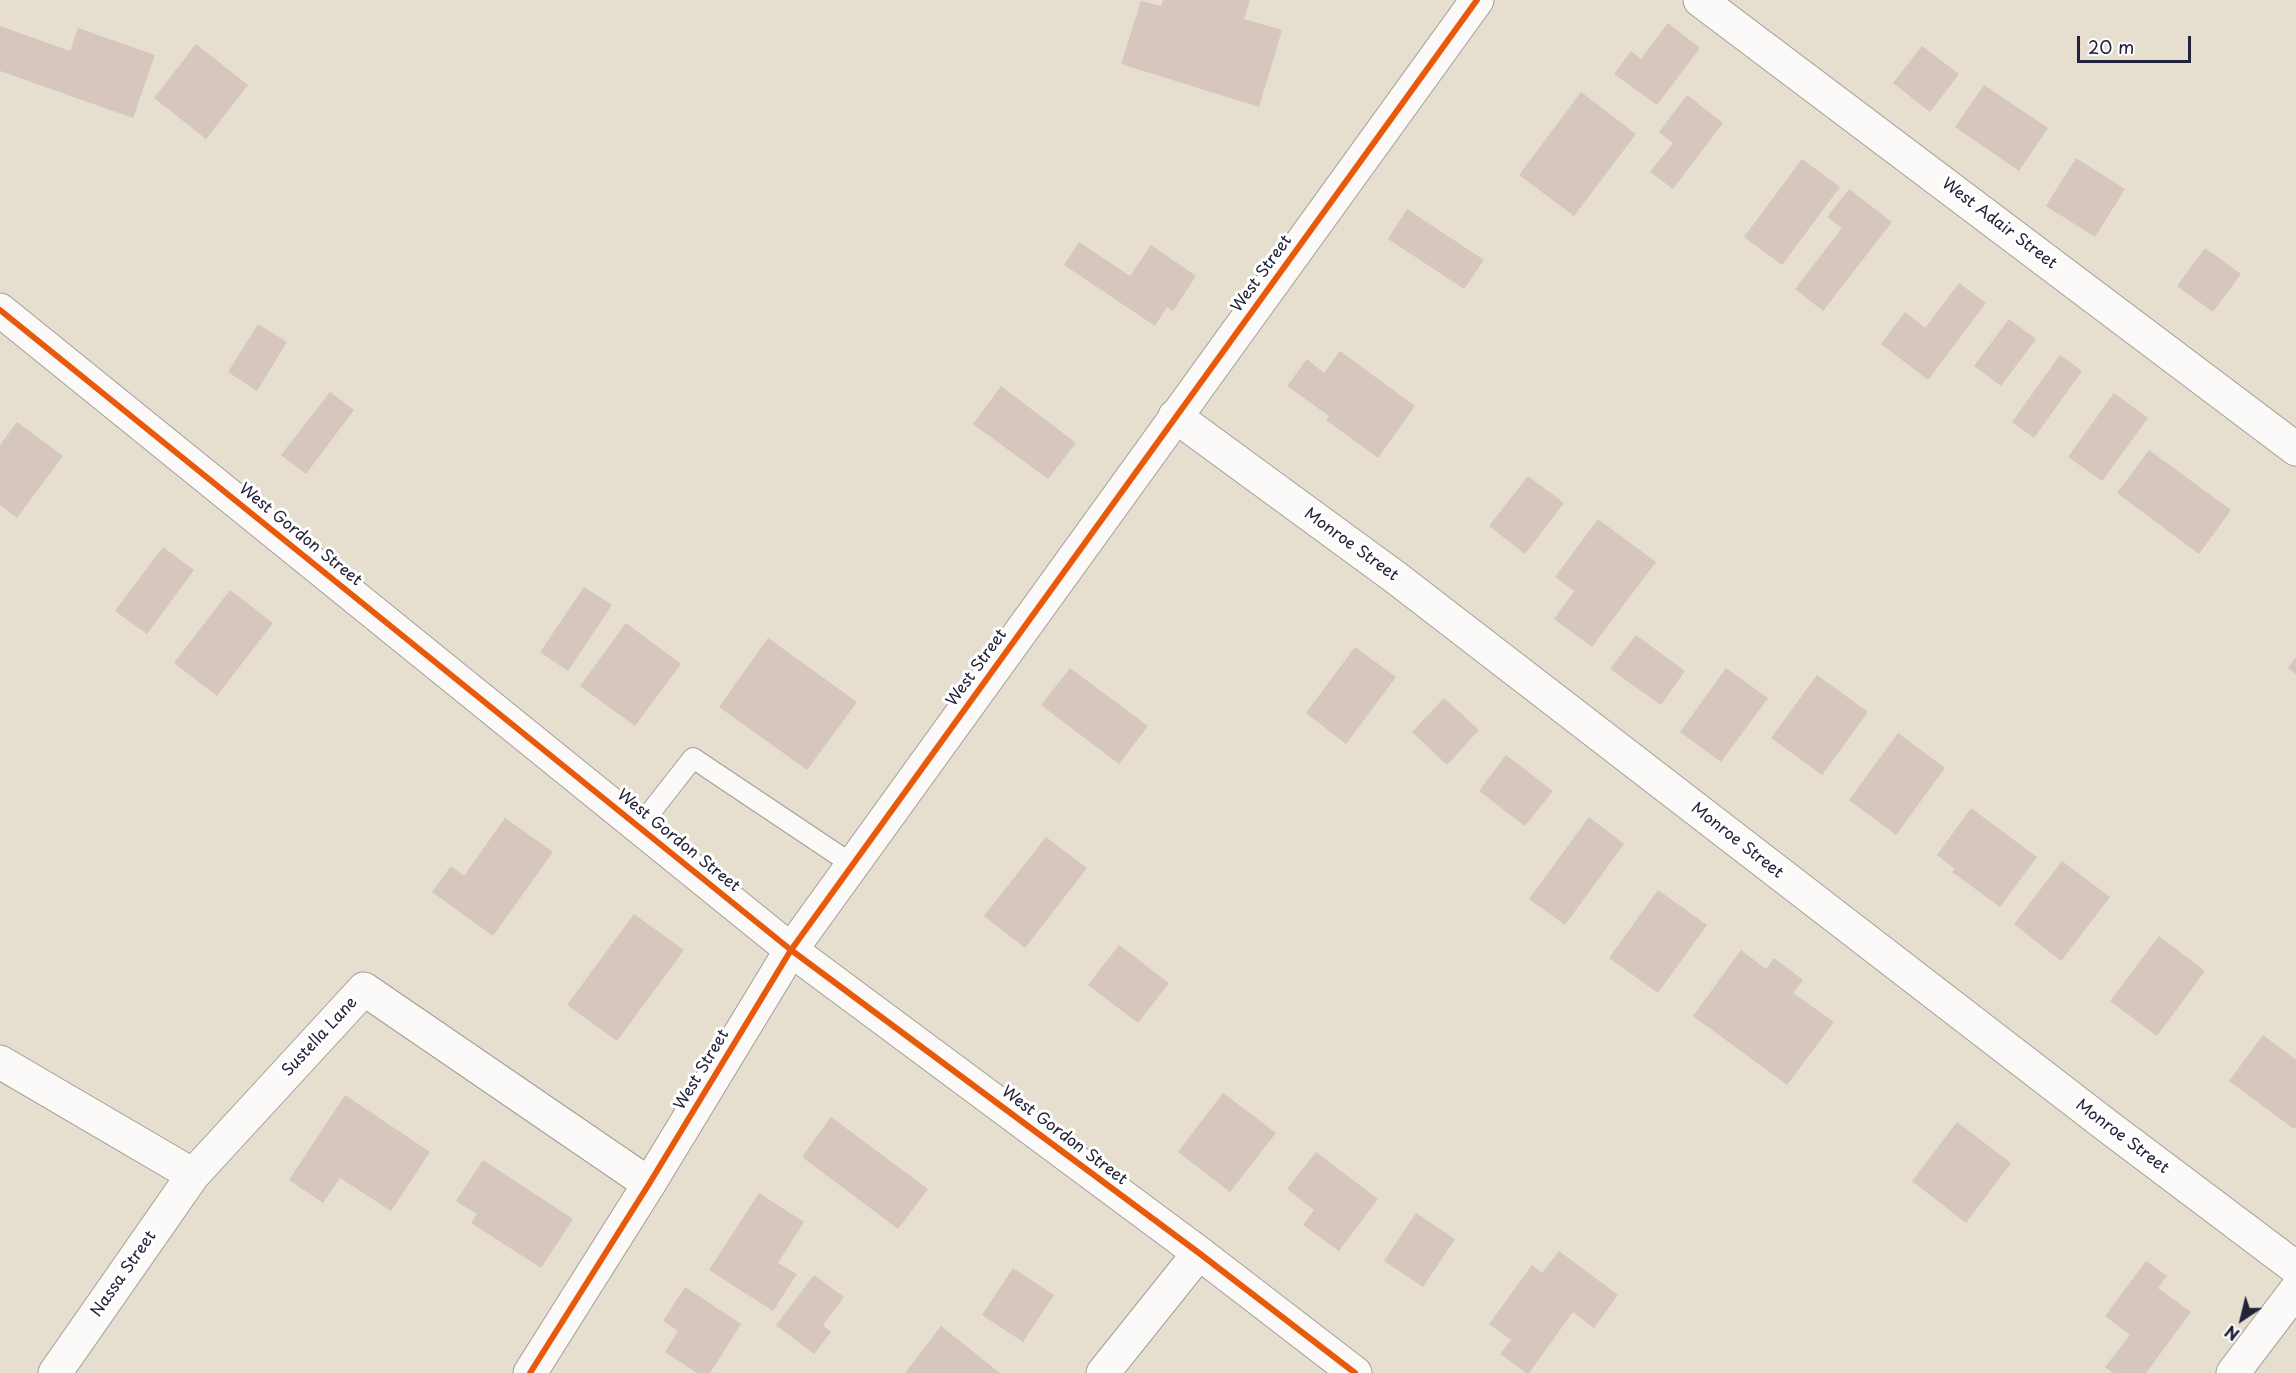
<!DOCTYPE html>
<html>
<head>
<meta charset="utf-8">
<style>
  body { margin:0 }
  #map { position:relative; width:2296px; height:1373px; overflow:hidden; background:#e6dfcf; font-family:"Playpen Sans",sans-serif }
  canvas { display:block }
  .north { position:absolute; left:2212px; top:1289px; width:60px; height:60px; -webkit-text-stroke:4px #fff; paint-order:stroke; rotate:215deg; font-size:16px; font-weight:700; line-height:24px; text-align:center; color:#22223b }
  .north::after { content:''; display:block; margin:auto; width:21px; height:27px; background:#22223b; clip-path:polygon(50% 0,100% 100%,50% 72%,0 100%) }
  .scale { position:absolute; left:2077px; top:36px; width:114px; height:27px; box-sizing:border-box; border:3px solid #22223b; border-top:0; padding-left:8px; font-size:18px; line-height:21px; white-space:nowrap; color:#22223b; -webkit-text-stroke:4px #fff; paint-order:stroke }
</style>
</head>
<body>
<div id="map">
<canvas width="2296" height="1373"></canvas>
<div class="north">N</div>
<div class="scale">20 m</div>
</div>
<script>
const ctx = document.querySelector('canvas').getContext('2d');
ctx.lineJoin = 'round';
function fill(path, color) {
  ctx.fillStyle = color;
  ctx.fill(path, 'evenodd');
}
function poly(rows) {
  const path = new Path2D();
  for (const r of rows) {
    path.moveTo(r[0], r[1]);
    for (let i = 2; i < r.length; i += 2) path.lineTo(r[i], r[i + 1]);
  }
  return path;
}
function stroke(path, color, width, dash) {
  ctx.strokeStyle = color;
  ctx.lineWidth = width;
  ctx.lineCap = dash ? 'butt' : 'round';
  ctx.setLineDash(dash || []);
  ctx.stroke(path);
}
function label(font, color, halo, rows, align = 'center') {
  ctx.font = font + ' "Playpen Sans",sans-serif';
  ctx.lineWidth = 6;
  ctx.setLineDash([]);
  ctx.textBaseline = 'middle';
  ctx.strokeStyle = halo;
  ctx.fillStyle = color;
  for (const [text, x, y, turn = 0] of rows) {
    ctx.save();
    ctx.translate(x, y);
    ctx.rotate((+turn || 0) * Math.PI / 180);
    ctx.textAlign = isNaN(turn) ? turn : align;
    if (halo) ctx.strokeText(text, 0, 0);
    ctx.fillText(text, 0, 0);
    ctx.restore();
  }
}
fill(poly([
  [1163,0,1250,0,1244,19,1282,30,1259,107,1121,64,1141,1,1161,6],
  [1668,23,1700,48,1657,105,1614,74,1631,51,1641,59],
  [0,26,70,51,78,28,155,55,133,118,0,71],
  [196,44,248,85,206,139,154,98],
  [1922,46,1959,74,1930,112,1893,83],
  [1984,85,2048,128,2019,171,1955,127],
  [1581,92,1636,134,1574,216,1519,175],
  [1687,95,1723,123,1673,189,1650,172,1673,143,1659,132],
  [2076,158,2125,189,2095,237,2046,206],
  [1802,159,1840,187,1782,265,1744,237],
  [1849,189,1892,222,1823,311,1795,289,1842,228,1827,217],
  [1407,209,1484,260,1464,289,1388,239],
  [1079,242,1130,276,1151,245,1196,276,1173,311,1167,307,1155,326,1064,265],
  [2205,248,2241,274,2213,312,2177,286],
  [1959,283,1986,303,1928,380,1881,344,1905,312,1925,328],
  [2009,319,2036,339,2001,386,1974,366],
  [258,324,287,342,257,391,228,372],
  [1340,351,1415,406,1378,458,1326,420,1329,416,1287,386,1307,359,1324,373],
  [2060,355,2082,371,2034,438,2012,422],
  [1001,386,1076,443,1048,479,973,424],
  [330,392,354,410,306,474,281,455],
  [2114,393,2148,418,2102,481,2068,457],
  [17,422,63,456,17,518,0,505,0,445],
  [2149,450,2231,510,2199,554,2117,493],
  [1528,476,1564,503,1525,554,1489,526],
  [1598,519,1656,562,1592,647,1554,619,1574,591,1555,577],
  [163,547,194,570,147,634,115,611],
  [584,587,612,605,568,671,540,652],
  [230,590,273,623,217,696,174,663],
  [626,623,681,664,635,726,580,686],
  [1636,635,1685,671,1661,705,1610,669],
  [768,638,857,702,807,770,719,707],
  [1355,647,1396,677,1346,744,1306,713],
  [2296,657,2296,674,2288,668],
  [1070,668,1148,726,1119,764,1041,705],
  [1726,668,1768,698,1721,762,1680,732],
  [1817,675,1868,712,1822,775,1771,738],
  [1444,698,1479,730,1447,765,1412,732],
  [1898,733,1945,768,1896,835,1849,800],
  [1506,755,1553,791,1525,826,1479,791],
  [1971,808,2037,857,2000,907,1952,872,1955,869,1937,855],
  [1589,817,1624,844,1565,925,1529,899],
  [505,818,553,852,493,936,432,892,451,866,464,876],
  [1046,837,1087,868,1025,948,984,916],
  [2062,861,2110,897,2061,961,2014,924],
  [1658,890,1707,925,1658,993,1609,958],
  [634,914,684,950,617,1041,567,1005],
  [2159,936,2205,971,2157,1036,2110,1001],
  [1119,945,1169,983,1138,1023,1088,985],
  [1741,950,1766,969,1774,958,1803,980,1793,993,1834,1022,1787,1085,1693,1016],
  [2263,1035,2296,1060,2296,1126,2294,1129,2229,1081],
  [1223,1093,1276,1133,1230,1192,1178,1152],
  [345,1095,430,1152,391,1211,340,1178,323,1203,289,1180],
  [831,1117,928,1189,898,1229,802,1157],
  [1957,1122,2011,1163,1966,1223,1912,1181],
  [1316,1152,1378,1199,1339,1251,1303,1225,1314,1210,1287,1189],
  [483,1160,573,1219,541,1268,471,1223,477,1214,456,1201],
  [759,1193,804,1222,778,1263,797,1274,773,1311,709,1270],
  [1416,1213,1455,1239,1423,1287,1384,1261],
  [1559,1251,1618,1295,1594,1328,1573,1312,1529,1373,1526,1373,1500,1354,1511,1340,1489,1324,1532,1265,1542,1273],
  [2146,1261,2167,1276,2158,1288,2191,1312,2146,1373,2113,1373,2105,1367,2130,1335,2105,1316],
  [1013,1268,1054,1295,1023,1342,982,1315],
  [814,1275,844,1297,823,1325,831,1332,814,1354,776,1325],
  [685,1287,741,1324,710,1373,697,1373,665,1352,678,1331,663,1321],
  [941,1326,1000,1373,905,1373]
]), '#d6c6bd');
const lane = poly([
  [639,827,693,758,853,865]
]);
const street = poly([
  [1700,0,2296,449],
  [1175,416,1395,577,2106,1125,2296,1268],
  [0,1062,193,1175],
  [55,1373,193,1175,364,989,649,1184],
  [530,1373,649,1184,791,950],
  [1103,1373,1199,1253],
  [2233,1373,2296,1290]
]);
const secondary = poly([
  [0,310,791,950,1199,1253,1355,1373],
  [791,950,1477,0]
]);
stroke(lane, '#a19e97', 22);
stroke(street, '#a19e97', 35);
stroke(secondary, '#a19e97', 35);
stroke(lane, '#fbfaf8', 20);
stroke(street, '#fbfaf8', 33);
stroke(secondary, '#fbfaf8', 33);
stroke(poly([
  [0,310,791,950,1199,1253,1355,1373],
  [530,1373,649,1184,791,950,1477,0]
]), '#e8590c', 6);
label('16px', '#22223b', '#fff', [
  ["West Adair Street",1999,224,37],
  ["West Street",1262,274,-54],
  ["West Gordon Street",300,535,39],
  ["Monroe Street",1351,545,36],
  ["West Street",977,668,-54],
  ["West Gordon Street",678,841,39],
  ["Monroe Street",1737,841,38],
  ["Sustella Lane",320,1037,-47],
  ["West Street",702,1070,-59],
  ["West Gordon Street",1064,1136,37],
  ["Monroe Street",2122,1137,37],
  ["Nassa Street",124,1274,-55]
]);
</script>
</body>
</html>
